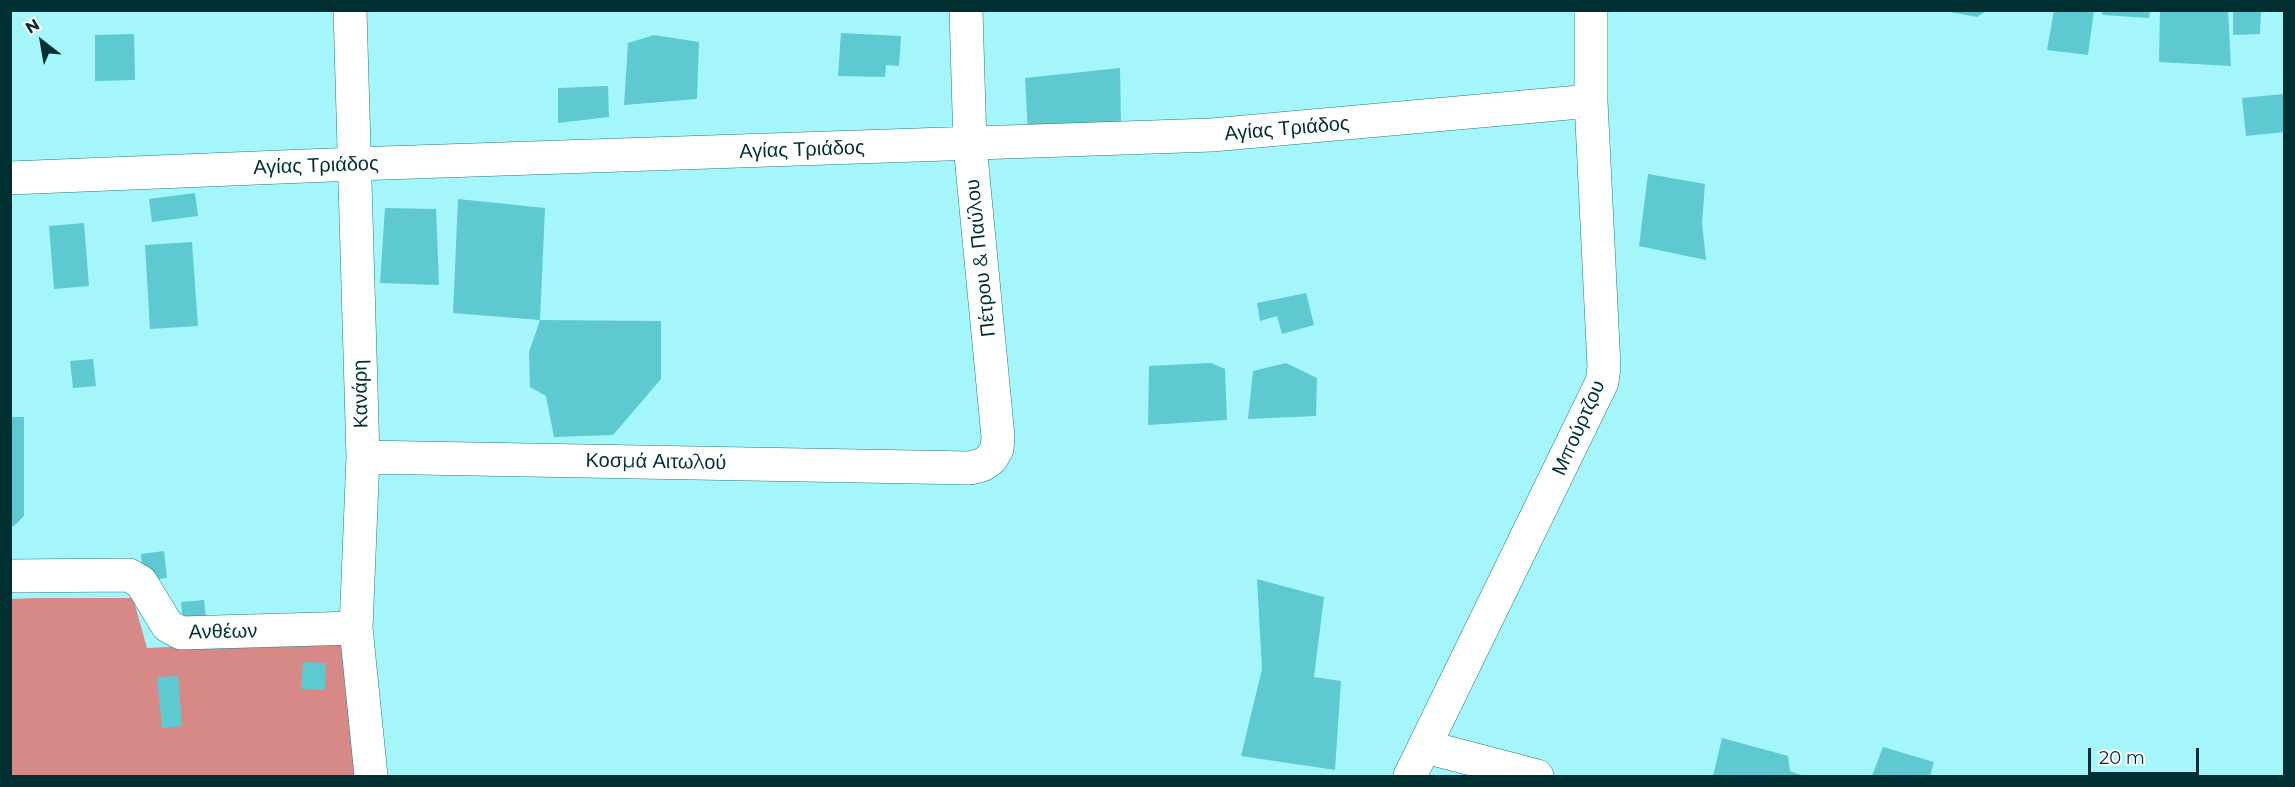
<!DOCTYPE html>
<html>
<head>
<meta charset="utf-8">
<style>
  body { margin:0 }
  #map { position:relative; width:2295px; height:787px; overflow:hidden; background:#a5f6fb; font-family:Montserrat,sans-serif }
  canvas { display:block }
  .frame { position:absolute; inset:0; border:12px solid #002f32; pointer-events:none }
  .north { position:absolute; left:12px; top:12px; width:60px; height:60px; -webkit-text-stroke:4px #fff; paint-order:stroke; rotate:329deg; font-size:16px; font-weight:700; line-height:24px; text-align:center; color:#002f32 }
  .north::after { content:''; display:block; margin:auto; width:21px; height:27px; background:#002f32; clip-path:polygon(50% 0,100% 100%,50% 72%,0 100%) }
  .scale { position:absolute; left:2088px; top:748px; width:111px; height:27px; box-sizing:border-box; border:3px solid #002f32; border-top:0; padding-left:8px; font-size:18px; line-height:21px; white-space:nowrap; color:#002f32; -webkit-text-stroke:4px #fff; paint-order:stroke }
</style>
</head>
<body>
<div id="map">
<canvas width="2295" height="787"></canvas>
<div class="frame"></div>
<div class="north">N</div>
<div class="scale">20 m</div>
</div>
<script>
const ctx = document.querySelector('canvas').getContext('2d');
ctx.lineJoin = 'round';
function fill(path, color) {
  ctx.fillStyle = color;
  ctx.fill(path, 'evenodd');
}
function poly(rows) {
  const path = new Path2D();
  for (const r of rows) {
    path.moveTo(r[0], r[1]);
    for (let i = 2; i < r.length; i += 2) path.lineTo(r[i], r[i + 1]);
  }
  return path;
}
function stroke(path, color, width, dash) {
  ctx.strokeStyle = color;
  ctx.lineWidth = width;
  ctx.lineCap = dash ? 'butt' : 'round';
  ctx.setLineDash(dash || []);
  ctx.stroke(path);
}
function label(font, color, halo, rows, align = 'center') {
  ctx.font = font + ' Montserrat,sans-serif';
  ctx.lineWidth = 6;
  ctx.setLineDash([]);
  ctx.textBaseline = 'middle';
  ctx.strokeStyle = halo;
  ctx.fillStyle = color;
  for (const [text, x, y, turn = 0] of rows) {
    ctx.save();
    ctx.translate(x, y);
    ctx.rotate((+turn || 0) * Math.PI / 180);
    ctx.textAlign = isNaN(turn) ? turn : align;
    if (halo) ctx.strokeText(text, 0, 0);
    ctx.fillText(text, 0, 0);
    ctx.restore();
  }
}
fill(poly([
  [34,598,133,598,147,648,357,638,362,776,11,776,10,599]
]), '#d68987');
fill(poly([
  [1939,10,1988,10,1977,17],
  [2054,10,2094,10,2088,55,2047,50],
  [2100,10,2150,10,2149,18,2103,15],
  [2160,10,2228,10,2231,66,2159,62],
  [2233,10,2261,10,2260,34,2233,35],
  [841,33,901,36,899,66,886,65,885,77,838,76],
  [134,34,135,80,95,81,95,35],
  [654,35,699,42,697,99,624,105,628,43],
  [1120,68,1121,125,1028,133,1025,78],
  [608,86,609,117,558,123,558,88],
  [2284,94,2284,132,2246,136,2242,98],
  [1648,174,1705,184,1702,223,1706,260,1639,246],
  [195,193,198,216,152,222,149,199],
  [458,199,545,208,540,320,453,313],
  [385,208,436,209,439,285,380,283],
  [84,223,89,286,54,289,49,226],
  [192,242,198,326,150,329,145,245],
  [1306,293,1314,325,1282,334,1277,316,1260,321,1257,303],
  [540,320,661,321,661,379,613,435,554,437,546,396,530,387,529,352],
  [93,359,96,386,73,388,70,361],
  [1211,363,1225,369,1227,420,1148,425,1149,366],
  [1286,363,1317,378,1316,416,1248,419,1253,371],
  [10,417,24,417,24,516,14,526,10,526],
  [164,551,167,578,143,581,141,554],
  [1257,579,1324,597,1314,677,1341,681,1335,770,1241,756,1262,669],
  [204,600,207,627,184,629,181,602],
  [303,662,326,663,325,690,301,689],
  [178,676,182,726,162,728,157,677],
  [1722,738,1788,756,1790,771,1804,776,1713,776],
  [1883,747,1934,762,1930,776,1872,776]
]), '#5ec9d0');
const street = poly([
  [350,10,363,457,356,628,371,776],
  [10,178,355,164,1212,135,1591,101],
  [363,457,970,468,982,465,991,459,997,449,998,437,970,145,966,10],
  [10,576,129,575,141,582,164,620,168,626,181,633,356,628],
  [1426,747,1537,776],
  [1410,776,1602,382,1604,367,1591,101,1591,10]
]);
stroke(street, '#257a7f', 34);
stroke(street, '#fff', 33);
label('20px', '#002f32', '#fff', [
  ["Αγίας Τριάδος",1287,129,-5],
  ["Αγίας Τριάδος",802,150,-2],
  ["Αγίας Τριάδος",316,166,-2],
  ["Πέτρου & Παύλου",981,258,-96],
  ["Κανάρη",361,394,-91],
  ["Μπούρτζου",1579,428,-66],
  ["Κοσμά Αιτωλού",656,462,1],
  ["Ανθέων",223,632,-1]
]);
</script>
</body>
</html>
